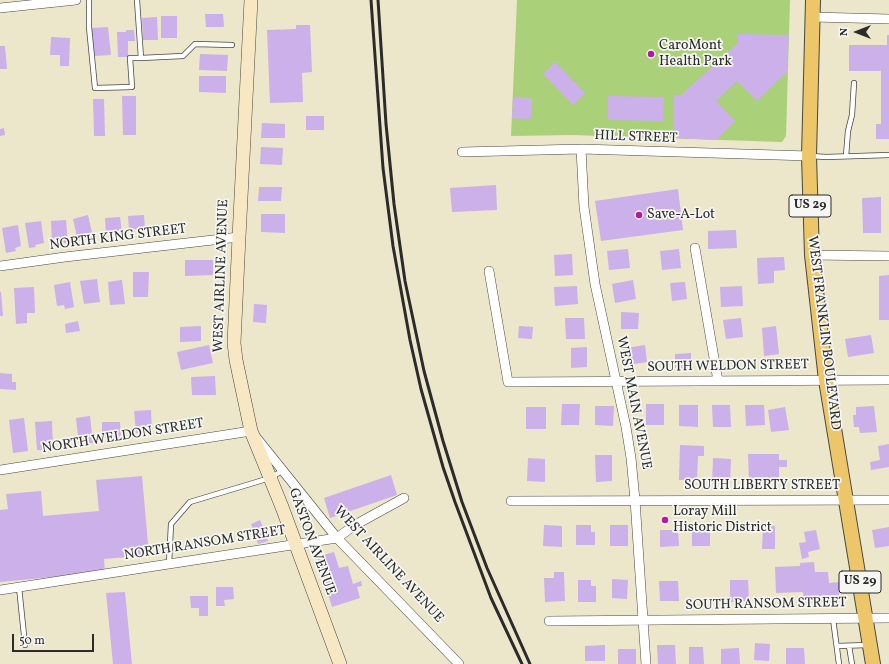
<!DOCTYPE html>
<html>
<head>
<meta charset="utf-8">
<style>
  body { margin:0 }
  #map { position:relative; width:889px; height:664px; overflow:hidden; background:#ece6cb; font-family:Vollkorn,serif }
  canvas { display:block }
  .north { position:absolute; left:837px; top:12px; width:40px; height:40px; -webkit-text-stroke:3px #f6f6f2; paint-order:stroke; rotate:270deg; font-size:11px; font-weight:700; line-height:16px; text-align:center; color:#2b2b2b }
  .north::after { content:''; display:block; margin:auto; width:14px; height:18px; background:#2b2b2b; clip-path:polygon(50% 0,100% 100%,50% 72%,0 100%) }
  .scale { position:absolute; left:12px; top:634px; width:82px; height:18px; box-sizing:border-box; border:2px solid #2b2b2b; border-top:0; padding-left:5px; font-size:12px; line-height:14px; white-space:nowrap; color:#2b2b2b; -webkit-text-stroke:3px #f6f6f2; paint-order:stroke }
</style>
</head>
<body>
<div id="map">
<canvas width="889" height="664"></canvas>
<div class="north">N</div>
<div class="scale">50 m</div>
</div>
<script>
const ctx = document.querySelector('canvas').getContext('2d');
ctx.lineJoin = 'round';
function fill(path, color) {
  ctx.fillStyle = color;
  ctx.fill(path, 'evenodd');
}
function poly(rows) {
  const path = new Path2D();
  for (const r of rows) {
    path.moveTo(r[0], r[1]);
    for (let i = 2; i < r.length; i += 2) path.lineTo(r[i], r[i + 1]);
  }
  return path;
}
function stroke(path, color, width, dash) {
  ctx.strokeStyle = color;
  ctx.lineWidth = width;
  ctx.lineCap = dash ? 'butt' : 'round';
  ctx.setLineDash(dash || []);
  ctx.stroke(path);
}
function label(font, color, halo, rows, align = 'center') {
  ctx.font = font + ' Vollkorn,serif';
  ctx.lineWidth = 3.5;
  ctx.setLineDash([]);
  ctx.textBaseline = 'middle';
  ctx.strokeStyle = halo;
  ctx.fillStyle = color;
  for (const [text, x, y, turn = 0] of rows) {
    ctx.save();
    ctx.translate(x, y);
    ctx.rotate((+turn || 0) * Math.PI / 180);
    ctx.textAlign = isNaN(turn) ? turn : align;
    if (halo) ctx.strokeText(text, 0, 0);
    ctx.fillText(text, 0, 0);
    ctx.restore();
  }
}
fill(poly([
  [517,0,790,0,786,136,782,142,573,135,511,136]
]), '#aad07a');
fill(poly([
  [205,14,223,14,224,27,206,27],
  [161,16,177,16,177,38,161,38],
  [157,17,158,40,143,40,142,18],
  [296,25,310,25,312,72,302,73,303,102,270,103,267,30,296,29],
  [108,27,111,55,94,56,91,28],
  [126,30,134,30,135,41,128,41,128,57,118,57,117,32,126,32],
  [738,34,789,35,787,72,757,101,737,81,716,101,735,121,716,140,673,138,674,95,681,95,738,43],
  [887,35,889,35,889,139,876,139,876,124,881,124,881,71,849,71,849,45,887,45],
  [51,37,70,38,69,66,60,66,60,55,50,55],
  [0,46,5,46,7,69,0,69],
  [200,54,228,55,227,71,199,70],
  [555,62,585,93,573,105,543,74],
  [199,76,226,76,226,93,199,92],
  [122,96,136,96,136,135,123,135],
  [608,96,664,97,663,121,608,120],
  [513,97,532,98,531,119,512,118],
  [93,99,104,99,105,136,94,136],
  [306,116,324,116,324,130,306,130],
  [262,123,285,124,285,138,261,138],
  [4,128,5,135,0,136,0,129],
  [261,147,283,148,282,165,260,164],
  [496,185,497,210,452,212,450,188],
  [259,187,282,187,281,201,258,201],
  [678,189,683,230,601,241,595,201],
  [881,197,881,233,863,233,862,198],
  [261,214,285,214,285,233,261,232],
  [88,215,93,237,78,241,73,219],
  [144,215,145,229,129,229,128,216],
  [120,217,122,232,106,233,105,218],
  [66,220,68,243,52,243,51,221],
  [41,221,44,243,35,245,36,247,29,248,25,223],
  [18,225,21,246,15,248,16,251,6,253,2,228],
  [736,230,737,248,708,249,708,231],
  [628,249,630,268,609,270,607,251],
  [679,249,681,268,662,270,660,251],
  [572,254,573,275,555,276,554,255],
  [784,257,785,270,774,271,774,283,758,284,757,258],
  [185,260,213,260,213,275,185,276],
  [133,272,149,272,148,297,133,297],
  [889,275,889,320,879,320,879,276],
  [97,279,100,302,84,304,80,281],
  [122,280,125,304,110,305,108,282],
  [633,280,636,299,615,303,612,284],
  [70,282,74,307,65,309,64,305,57,306,54,285],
  [685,282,687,299,672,301,670,283],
  [577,286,578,304,555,306,554,287],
  [742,286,743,306,721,307,720,287],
  [34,287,35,313,27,313,27,323,16,324,14,288],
  [0,292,1,292,3,316,0,316],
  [254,304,267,305,266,323,253,322],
  [621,312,639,313,638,329,621,329],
  [565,318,584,318,585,339,566,339],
  [741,318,743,337,726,339,723,320],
  [78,321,80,331,66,333,65,324],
  [201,326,201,341,180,342,180,327],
  [519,326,533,327,532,339,518,338],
  [776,326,779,354,764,356,762,328],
  [871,335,874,353,848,357,845,339],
  [209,345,213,363,181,370,177,352],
  [645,345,647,362,628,365,626,348],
  [587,347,587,367,571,368,571,348],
  [691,353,691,368,675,368,675,354],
  [0,373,12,374,12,382,16,382,16,390,0,389],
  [215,376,216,395,192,395,191,377],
  [562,404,580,404,579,425,561,425],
  [646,404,664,404,664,425,646,425],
  [679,405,698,405,698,427,679,426],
  [712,405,730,405,731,427,713,427],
  [745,405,764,405,765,425,746,426],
  [595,406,614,406,613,426,595,425],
  [874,406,877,432,860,433,859,427,854,427,853,415,856,415,856,407],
  [526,407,546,407,546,429,526,429],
  [785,407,789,430,771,432,768,410],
  [151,410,152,432,136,433,134,411],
  [90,416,93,443,79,445,76,418],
  [24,418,28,451,13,453,9,420],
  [52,421,53,449,37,450,35,422],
  [102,422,120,422,121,438,102,438],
  [889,444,889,467,871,470,870,462,880,460,878,446],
  [680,445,704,446,704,456,698,456,697,480,679,480],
  [748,454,779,454,779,460,787,460,787,467,779,467,779,481,749,481],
  [595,455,612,455,612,481,596,482],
  [528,458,545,459,545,482,527,481],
  [713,458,731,459,730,484,712,484],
  [391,475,397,495,330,518,324,498],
  [142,476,149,555,104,559,105,572,0,582,0,510,8,509,6,494,41,491,43,516,99,511,96,480],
  [260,520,268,541,258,544,251,524],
  [710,524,710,546,692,546,692,525],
  [544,525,562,526,562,547,543,546],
  [576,525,591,525,591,532,595,532,595,545,576,545],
  [610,525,628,525,628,546,610,546],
  [763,525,775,526,775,549,762,549],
  [889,527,889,546,875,548,872,530],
  [660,530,678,530,679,546,660,547],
  [816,530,820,549,808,552,809,557,802,559,799,543,806,542,804,532],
  [334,552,339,568,348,566,353,584,361,581,362,586,357,587,360,598,332,607,317,557],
  [814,562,815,572,828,572,829,583,839,582,839,601,804,603,803,592,776,593,775,567,800,566,800,563],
  [554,572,564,572,565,601,545,602,544,578,554,578],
  [612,579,628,580,627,599,612,598],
  [578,580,591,580,591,586,596,586,596,602,578,602],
  [730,580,748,580,749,601,730,602],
  [659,581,678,581,679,601,660,601],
  [216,587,233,587,234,599,224,600,225,606,216,606],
  [125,592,132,664,113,664,106,593],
  [190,596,208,596,208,616,199,616,199,608,191,608],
  [755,643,770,644,769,661,754,660],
  [605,645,605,661,585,661,585,646],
  [657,645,675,645,676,664,658,664],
  [689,647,703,647,704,664,689,664],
  [739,648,740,664,721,664,721,649],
  [786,648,804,648,805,664,786,664],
  [618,649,636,649,636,664,618,664]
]), '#ccb0e9');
const service = poly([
  [89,0,89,27,95,88,132,87,130,58,141,58],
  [137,0,141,58,183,56,195,44,232,45],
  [811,156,826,157,889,155],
  [846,156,848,131,852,115,854,83],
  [169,564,171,524,190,502,270,478,282,471],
  [19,587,25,645],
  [833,619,839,664],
  [837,646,868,645],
  [849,646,852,664]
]);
const minor = poly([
  [0,8,76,0],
  [813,17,889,19],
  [581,149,584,207,595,284,626,427,631,458,635,500,646,664],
  [462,152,581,149,809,156],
  [695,248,718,381],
  [812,255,889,256],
  [0,266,65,257,239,237],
  [489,271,508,382,889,380],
  [0,470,251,431,337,538,459,664],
  [511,501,889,500],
  [0,590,337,538,355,525,404,498],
  [549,621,889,618]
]);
const secondary = poly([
  [251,0,239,237,234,343,236,360,251,431,282,507,340,664]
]);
const primary = poly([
  [813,0,809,156,812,255,826,380,873,664]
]);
stroke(service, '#484743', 6);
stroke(minor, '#484743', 10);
stroke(secondary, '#484743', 14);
stroke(primary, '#484743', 16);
stroke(service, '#fff', 4.5);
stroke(minor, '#fff', 9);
stroke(secondary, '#f7e8c3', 13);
stroke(primary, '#ecc669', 14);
stroke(poly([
  [371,0,383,168,393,246,410,340,421,389,443,467,455,502,491,598,522,664],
  [378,0,386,124,394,204,405,281,424,371,443,441,462,502,487,568,530,664]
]), '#2b2b2b', 3);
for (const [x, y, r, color] of [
  [651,54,4,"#b5179e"],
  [639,215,4,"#b5179e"],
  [665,520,4,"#b5179e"]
]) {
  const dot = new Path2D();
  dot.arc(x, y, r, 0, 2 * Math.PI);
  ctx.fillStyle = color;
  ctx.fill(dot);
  stroke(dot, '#f6f6f2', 1.5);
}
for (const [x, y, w] of [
  [810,206,42],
  [860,582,42]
]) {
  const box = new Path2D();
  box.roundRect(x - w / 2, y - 11, w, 22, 3);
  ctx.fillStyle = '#f6f6f2';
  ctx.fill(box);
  stroke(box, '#2b2b2b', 1);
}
label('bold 13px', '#2b2b2b', null, [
  ["US 29",810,206],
  ["US 29",860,582]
]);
label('14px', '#2b2b2b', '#f6f6f2', [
  ["CaroMont",659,46],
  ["Health Park",659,62],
  ["Save-A-Lot",647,215],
  ["Loray Mill",673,512],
  ["Historic District",673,528]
], 'left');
label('14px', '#2b2b2b', '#f6f6f2', [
  ["HILL STREET",636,138,2],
  ["NORTH KING STREET",118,238,-7],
  ["WEST AIRLINE AVENUE",222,276,-88],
  ["WEST FRANKLIN BOULEVARD",823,333,83],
  ["SOUTH WELDON STREET",728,367,-1],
  ["WEST MAIN AVENUE",633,403,79],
  ["NORTH WELDON STREET",123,437,-9],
  ["SOUTH LIBERTY STREET",762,486],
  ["GASTON AVENUE",311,542,70],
  ["NORTH RANSOM STREET",205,544,-9],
  ["WEST AIRLINE AVENUE",388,565,47],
  ["SOUTH RANSOM STREET",766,605,-1]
]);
</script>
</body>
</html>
